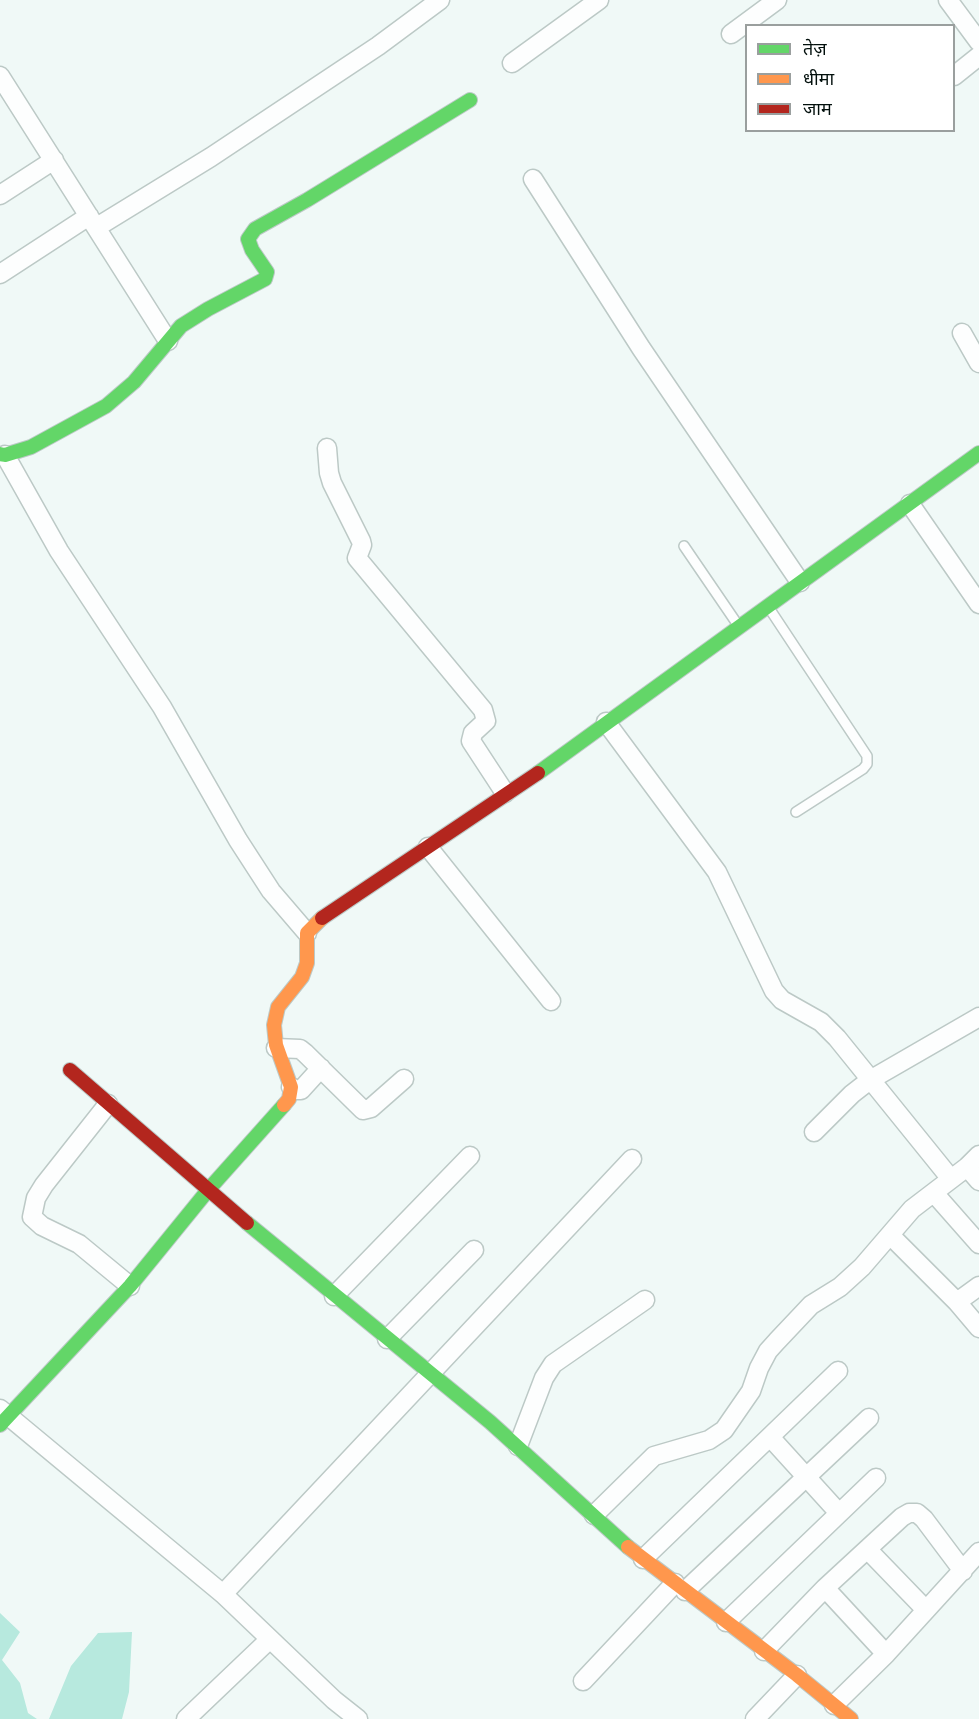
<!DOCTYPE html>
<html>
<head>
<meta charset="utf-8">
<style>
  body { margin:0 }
  #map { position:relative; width:979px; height:1719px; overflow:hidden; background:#f0f9f7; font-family:"Golos Text","Noto Sans Devanagari",sans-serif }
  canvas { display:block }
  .legend { position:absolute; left:745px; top:24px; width:210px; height:108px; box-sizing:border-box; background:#fff; border:2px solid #9a9f9e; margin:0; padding:8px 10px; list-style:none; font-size:18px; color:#03100d }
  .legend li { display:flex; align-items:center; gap:12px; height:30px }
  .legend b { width:30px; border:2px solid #9a9f9e }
</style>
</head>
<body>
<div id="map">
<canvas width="979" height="1719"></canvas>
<ul class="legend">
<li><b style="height:8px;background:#63d668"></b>तेज़</li>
<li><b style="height:8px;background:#ff974d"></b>धीमा</li>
<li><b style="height:8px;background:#b3261e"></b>जाम</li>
</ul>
</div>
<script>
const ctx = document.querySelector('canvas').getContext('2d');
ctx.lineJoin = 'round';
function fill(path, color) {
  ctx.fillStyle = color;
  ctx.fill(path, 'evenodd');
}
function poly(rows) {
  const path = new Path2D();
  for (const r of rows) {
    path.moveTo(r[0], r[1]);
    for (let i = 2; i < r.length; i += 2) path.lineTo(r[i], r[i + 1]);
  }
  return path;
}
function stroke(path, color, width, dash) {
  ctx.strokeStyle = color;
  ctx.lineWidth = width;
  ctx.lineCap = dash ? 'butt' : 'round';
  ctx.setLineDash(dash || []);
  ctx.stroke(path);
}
fill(poly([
  [0,1613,20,1632,2,1660,20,1683,28,1713,37,1719,0,1719],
  [132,1632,129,1692,122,1719,49,1719,71,1666,98,1633]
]), '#b7e9de');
const lane = poly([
  [684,546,740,628],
  [769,608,867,756,867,764,863,769,796,812]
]);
const street = poly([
  [948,0,979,42],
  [731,34,777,0],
  [512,63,599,0],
  [0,76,168,341],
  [954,76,979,56],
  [533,179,641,348,800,582],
  [0,195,54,160],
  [97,227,211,157,378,46,440,0],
  [0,274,89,216],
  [962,333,979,363],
  [327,448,329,473,332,483,361,541,362,545,357,558,483,710,486,721,473,733,471,741,505,793],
  [5,455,59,551,162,707,238,840,271,891,307,933],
  [910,504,979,604],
  [606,722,717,872,774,991,782,1000,821,1022,837,1038,951,1179],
  [428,847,551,1001],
  [276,1048,300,1049,305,1053,363,1110,371,1108,404,1079],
  [291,1087,296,1090,301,1090,321,1068],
  [108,1104,44,1185,36,1198,32,1217,42,1226,79,1244,130,1286],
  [814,1132,852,1094,870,1080,979,1017],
  [967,1167,979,1181],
  [934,1193,979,1244],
  [890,1235,957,1302,979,1328],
  [334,1296,470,1156],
  [957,1302,979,1286],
  [387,1339,474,1250],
  [0,1409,223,1594,334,1700,358,1719],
  [770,1437,839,1513],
  [518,1446,544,1378,553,1364,645,1300],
  [594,1515,654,1456,709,1440,724,1430,751,1391,759,1368,768,1351,777,1341,811,1305,840,1287,862,1267,912,1209,967,1167,979,1155],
  [868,1550,926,1610],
  [643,1559,838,1371],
  [825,1588,886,1654],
  [685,1591,869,1418],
  [223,1594,632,1159],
  [726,1622,876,1478],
  [764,1651,825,1588,902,1517,909,1513,917,1513,924,1519,963,1571],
  [583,1681,675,1583],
  [834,1705,886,1654,979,1552],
  [186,1719,270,1639],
  [755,1719,797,1675]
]);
const fast = poly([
  [0,454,5,455,31,447,106,406,134,382,181,326,208,309,265,279,267,272,252,250,248,239,255,229,307,200,470,100],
  [538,773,979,453],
  [247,1223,490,1422,628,1547],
  [0,1425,130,1286,209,1189,284,1105]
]);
const slow = poly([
  [284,1105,289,1099,291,1087,276,1045,274,1025,278,1007,302,977,307,963,307,933,322,918],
  [628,1547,797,1675,851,1719]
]);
const jam = poly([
  [322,918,538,773],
  [70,1070,247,1223]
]);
stroke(lane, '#bcc9c6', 12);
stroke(street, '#bcc9c6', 21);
stroke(fast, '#bcc9c6', 16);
stroke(slow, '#bcc9c6', 16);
stroke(jam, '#bcc9c6', 16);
stroke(lane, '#fdfefe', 9);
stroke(street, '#fdfefe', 18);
stroke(fast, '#63d668', 14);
stroke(slow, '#ff974d', 14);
stroke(jam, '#b3261e', 14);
</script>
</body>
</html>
